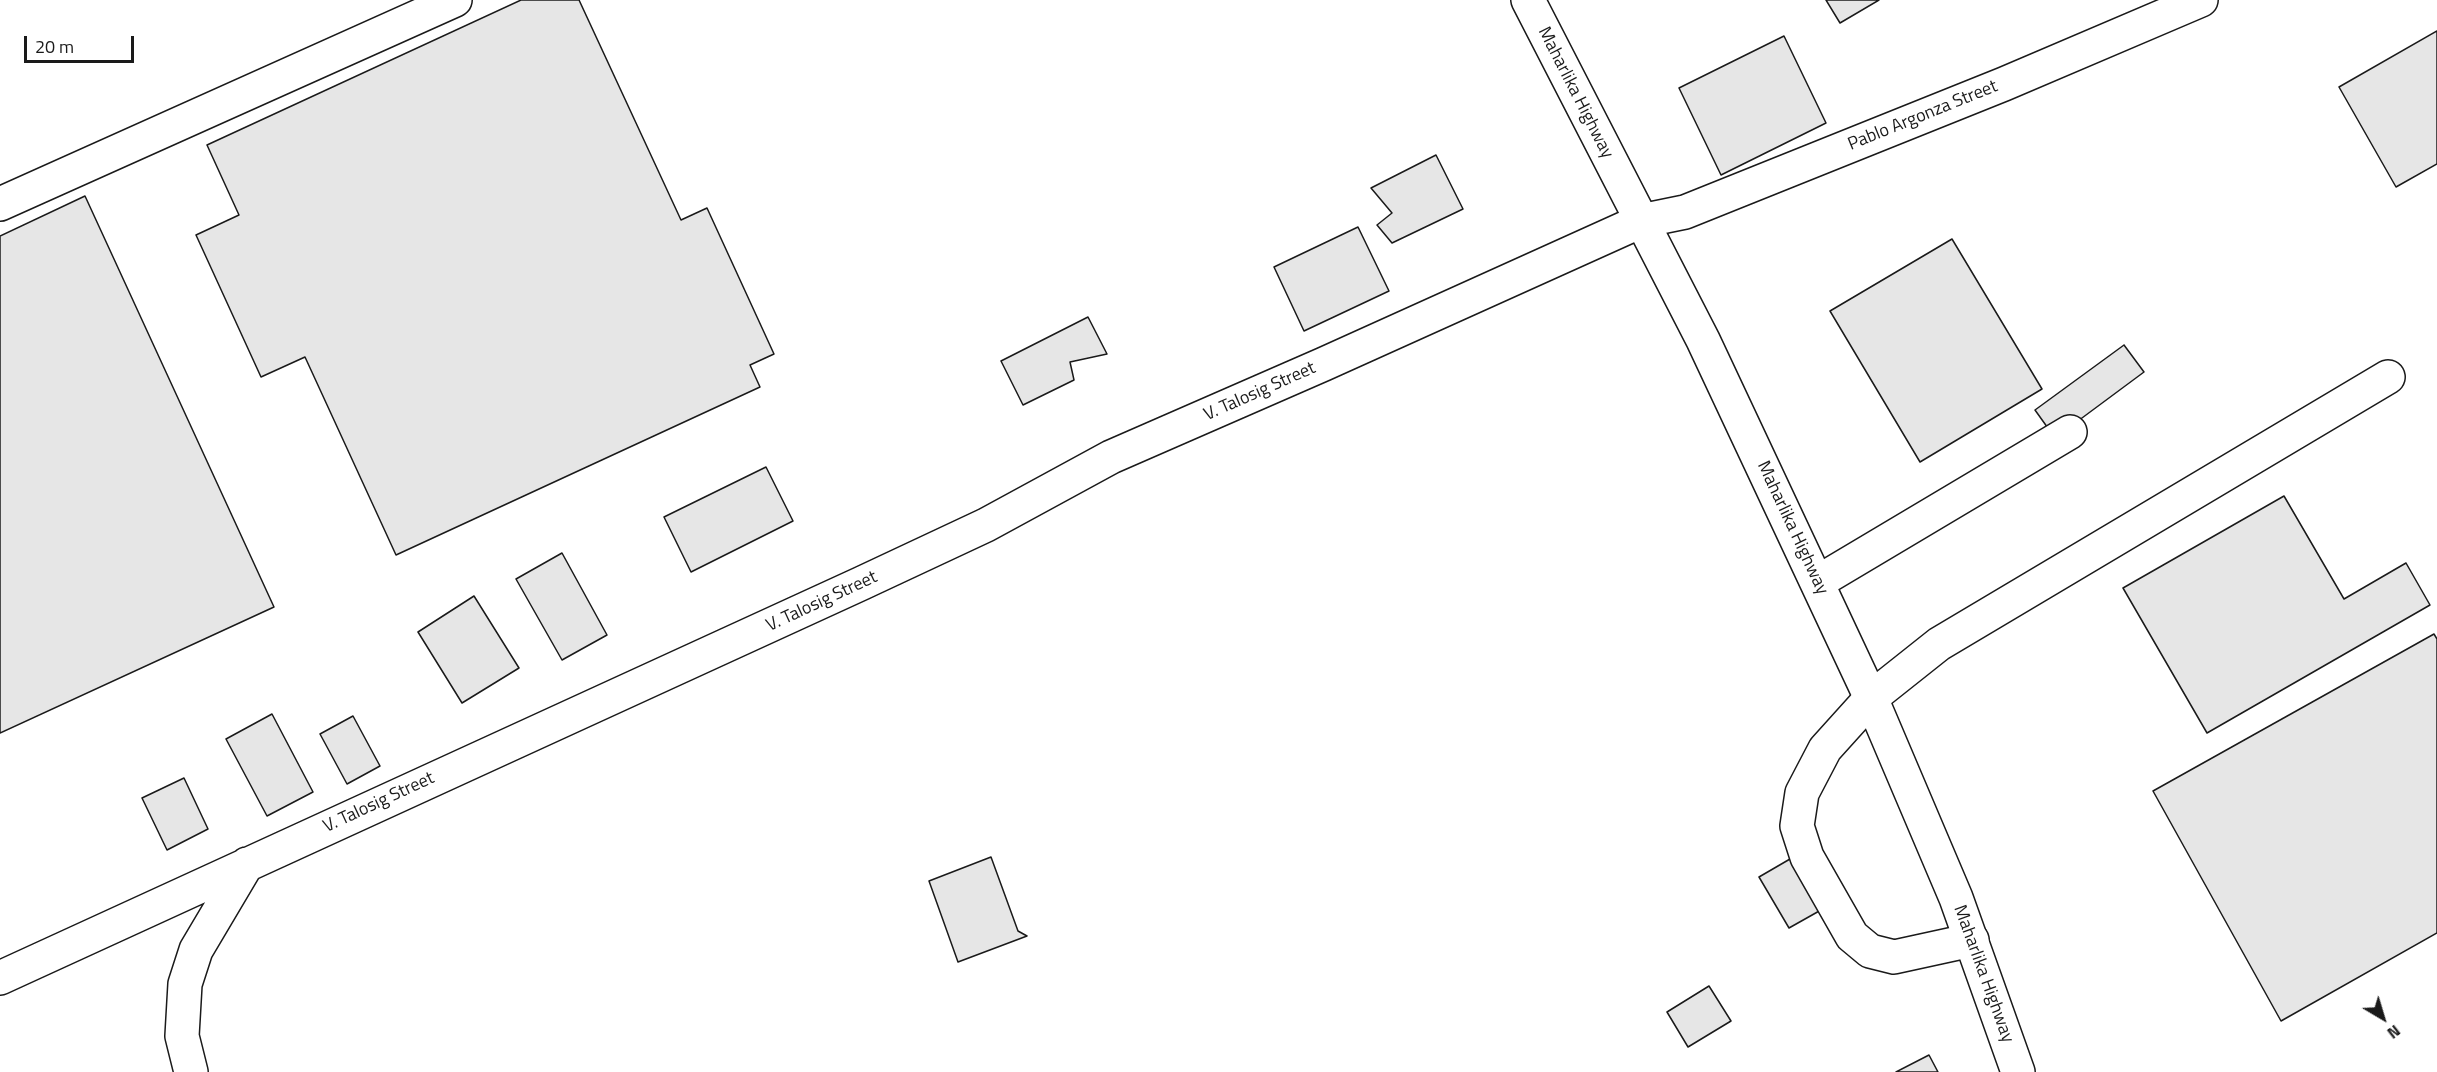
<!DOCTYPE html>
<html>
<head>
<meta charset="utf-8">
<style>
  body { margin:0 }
  #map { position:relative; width:2437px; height:1072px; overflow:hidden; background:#fff; font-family:"Titillium Web",sans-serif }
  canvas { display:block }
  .north { position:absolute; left:2353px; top:988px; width:60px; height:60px; -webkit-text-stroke:4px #fff; paint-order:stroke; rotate:142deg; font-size:16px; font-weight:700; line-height:24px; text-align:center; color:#1a1a1a }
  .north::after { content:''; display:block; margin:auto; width:21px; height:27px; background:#1a1a1a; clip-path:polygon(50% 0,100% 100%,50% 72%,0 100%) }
  .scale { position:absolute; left:24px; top:36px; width:110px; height:27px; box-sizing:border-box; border:3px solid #1a1a1a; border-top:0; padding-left:8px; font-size:18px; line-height:21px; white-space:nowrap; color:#1a1a1a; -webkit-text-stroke:4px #fff; paint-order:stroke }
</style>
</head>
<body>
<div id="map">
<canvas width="2437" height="1072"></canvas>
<div class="north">N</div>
<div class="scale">20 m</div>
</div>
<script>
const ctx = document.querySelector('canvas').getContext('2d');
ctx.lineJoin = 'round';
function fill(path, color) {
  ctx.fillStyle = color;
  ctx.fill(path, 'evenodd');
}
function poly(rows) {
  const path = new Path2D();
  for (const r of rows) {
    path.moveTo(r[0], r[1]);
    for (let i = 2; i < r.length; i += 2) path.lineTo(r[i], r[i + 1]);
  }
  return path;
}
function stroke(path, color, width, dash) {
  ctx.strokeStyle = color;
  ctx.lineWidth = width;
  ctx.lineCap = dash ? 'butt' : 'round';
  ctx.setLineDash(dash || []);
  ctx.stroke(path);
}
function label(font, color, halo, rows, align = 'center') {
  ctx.font = font + ' "Titillium Web",sans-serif';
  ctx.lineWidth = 4.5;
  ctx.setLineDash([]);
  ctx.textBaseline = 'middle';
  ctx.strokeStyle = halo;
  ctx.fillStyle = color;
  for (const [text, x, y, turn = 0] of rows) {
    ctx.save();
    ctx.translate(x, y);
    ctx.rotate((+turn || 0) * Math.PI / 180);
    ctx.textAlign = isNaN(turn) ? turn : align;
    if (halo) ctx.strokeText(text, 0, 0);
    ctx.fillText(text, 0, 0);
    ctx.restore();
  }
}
const building = poly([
  [521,0,579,0,681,220,707,208,774,354,750,365,760,387,396,555,305,357,261,377,196,235,239,215,207,145,521,0],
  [1826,0,1879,0,1840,23,1826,0],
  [2437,31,2437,164,2396,187,2339,87,2437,31],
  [1784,36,1826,123,1721,175,1679,88,1784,36],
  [1436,155,1463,209,1392,243,1377,225,1392,213,1371,188,1436,155],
  [85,196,274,607,0,733,0,236,85,196],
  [1358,227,1389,291,1304,331,1274,267,1358,227],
  [1952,239,2042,389,1920,462,1830,311,1952,239],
  [1088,317,1107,354,1070,362,1074,380,1023,405,1001,361,1088,317],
  [2124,345,2144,372,2055,438,2035,410,2124,345],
  [766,467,793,521,691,572,664,517,766,467],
  [2284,496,2344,599,2406,563,2430,605,2207,733,2123,588,2284,496],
  [562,553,607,635,562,660,516,579,562,553],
  [474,596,519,668,462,703,418,632,474,596],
  [2434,634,2437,639,2437,933,2281,1021,2153,791,2434,634],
  [272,714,313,792,267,816,226,739,272,714],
  [353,716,380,766,347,784,320,734,353,716],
  [184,778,208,829,167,850,142,798,184,778],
  [991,857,1018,931,1027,936,958,962,929,881,991,857],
  [1790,859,1821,910,1789,928,1759,877,1790,859],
  [1709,986,1731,1021,1688,1047,1667,1012,1709,986],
  [1929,1055,1938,1072,1896,1072,1929,1055]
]);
fill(building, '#e6e6e6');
stroke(building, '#1a1a1a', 1.5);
const minor = poly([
  [0,204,455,0],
  [1818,582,2070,432],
  [1972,940,1894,957,1870,951,1852,936,1807,857,1797,826,1802,793,1825,749,1871,698,1939,644,2388,377],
  [0,978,860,584,986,525,1111,457,1324,364,1641,221,1685,212,2004,84,2201,0],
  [191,1072,182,1036,185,984,196,950,247,864]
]);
const highway = poly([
  [1528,0,1703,340,1871,698,1956,898,2018,1072]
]);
stroke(minor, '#1a1a1a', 36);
stroke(highway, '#1a1a1a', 36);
stroke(minor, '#fff', 33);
stroke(highway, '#fff', 33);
label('18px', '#1a1a1a', '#fff', [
  ["Maharlika Highway",1575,93,63],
  ["Pablo Argonza Street",1923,116,-22],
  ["V. Talosig Street",1260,392,-24],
  ["Maharlika Highway",1792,528,65],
  ["V. Talosig Street",822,602,-25],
  ["V. Talosig Street",379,803,-25],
  ["Maharlika Highway",1983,974,70]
]);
</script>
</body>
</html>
